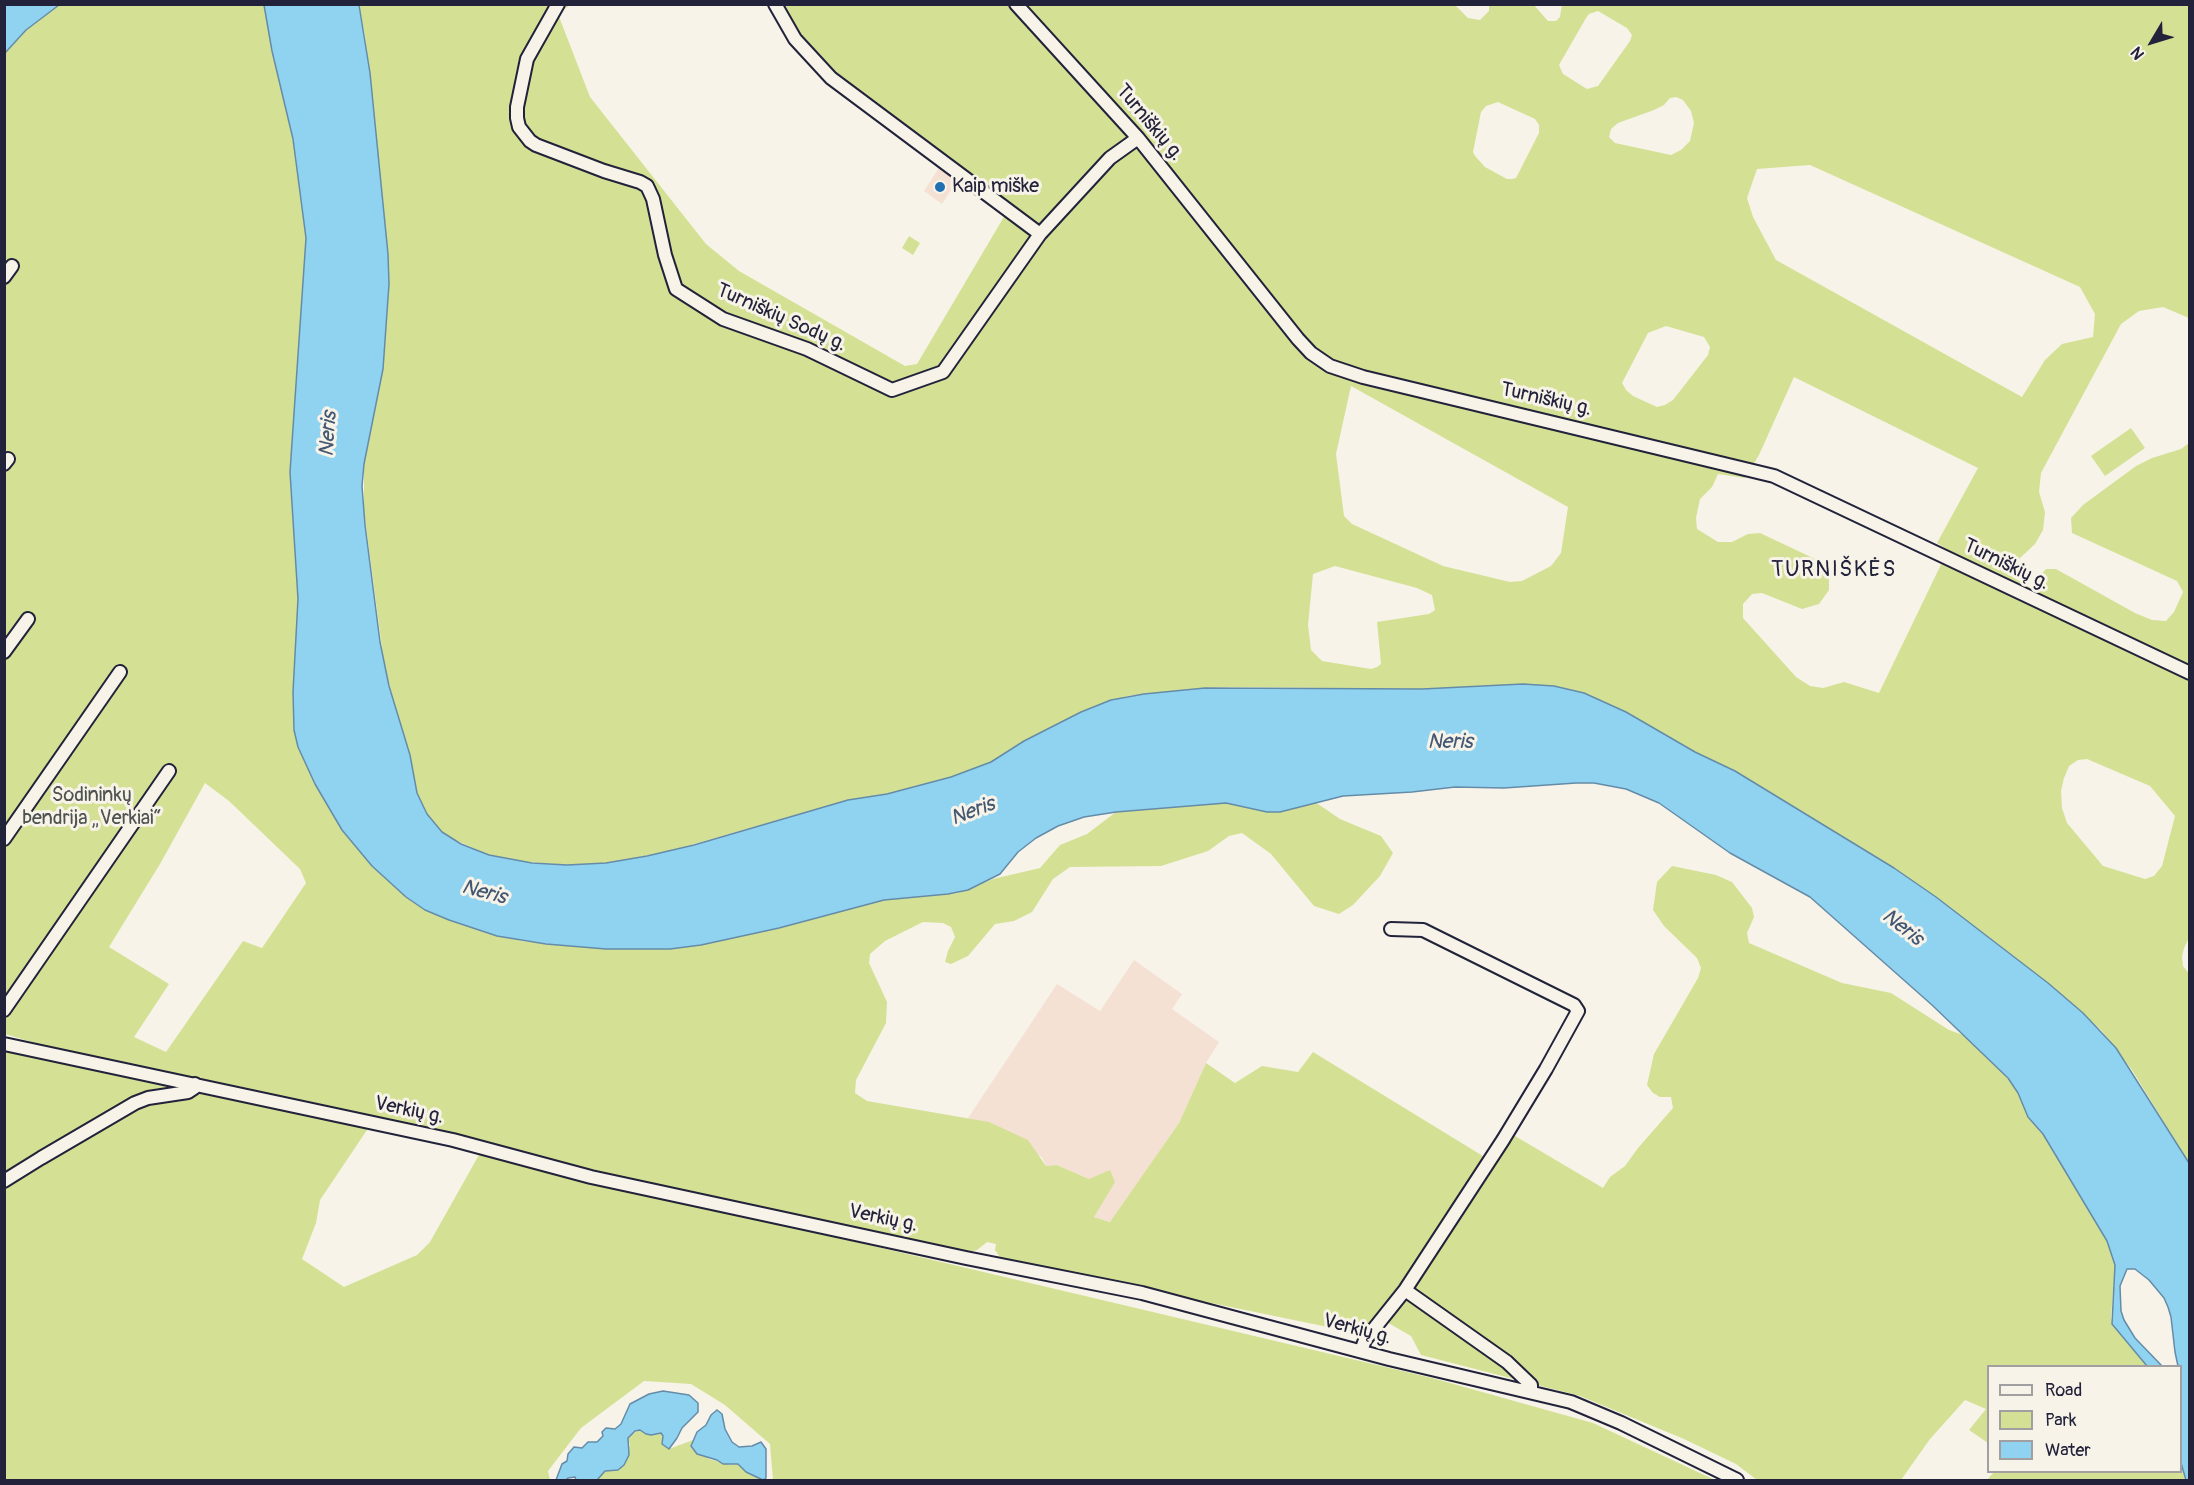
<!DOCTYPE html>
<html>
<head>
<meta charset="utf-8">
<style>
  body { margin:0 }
  #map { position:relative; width:2194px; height:1485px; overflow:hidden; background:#f7f3e8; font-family:Pangolin,sans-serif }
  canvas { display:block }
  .frame { position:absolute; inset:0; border:6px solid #22223b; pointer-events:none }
  .legend { position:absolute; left:1987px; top:1365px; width:195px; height:108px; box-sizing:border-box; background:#f7f3e8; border:2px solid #a29fa3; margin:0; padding:8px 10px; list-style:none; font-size:18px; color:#22223b }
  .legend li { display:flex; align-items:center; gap:12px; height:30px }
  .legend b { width:30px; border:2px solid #a29fa3 }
  .north { position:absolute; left:2122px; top:12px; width:60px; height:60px; -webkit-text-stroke:4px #f7f3e8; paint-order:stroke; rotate:232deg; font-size:16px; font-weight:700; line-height:24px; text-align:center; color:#22223b }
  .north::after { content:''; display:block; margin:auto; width:21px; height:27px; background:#22223b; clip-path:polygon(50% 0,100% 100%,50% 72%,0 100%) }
</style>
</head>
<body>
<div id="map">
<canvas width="2194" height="1485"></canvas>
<div class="frame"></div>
<ul class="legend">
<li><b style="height:8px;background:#f7f3e8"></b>Road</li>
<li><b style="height:16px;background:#d4e194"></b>Park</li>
<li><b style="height:16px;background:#90d3f1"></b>Water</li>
</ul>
<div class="north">N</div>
</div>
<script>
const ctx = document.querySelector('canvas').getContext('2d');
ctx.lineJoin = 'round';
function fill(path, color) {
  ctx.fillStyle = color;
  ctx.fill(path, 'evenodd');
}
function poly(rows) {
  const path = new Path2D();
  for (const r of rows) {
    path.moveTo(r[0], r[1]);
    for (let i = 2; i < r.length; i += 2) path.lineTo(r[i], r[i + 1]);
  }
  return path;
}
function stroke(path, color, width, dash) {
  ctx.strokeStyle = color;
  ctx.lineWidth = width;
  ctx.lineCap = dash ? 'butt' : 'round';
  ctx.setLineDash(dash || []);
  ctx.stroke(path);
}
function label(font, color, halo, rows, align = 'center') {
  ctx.font = font + ' Pangolin,sans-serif';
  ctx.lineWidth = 6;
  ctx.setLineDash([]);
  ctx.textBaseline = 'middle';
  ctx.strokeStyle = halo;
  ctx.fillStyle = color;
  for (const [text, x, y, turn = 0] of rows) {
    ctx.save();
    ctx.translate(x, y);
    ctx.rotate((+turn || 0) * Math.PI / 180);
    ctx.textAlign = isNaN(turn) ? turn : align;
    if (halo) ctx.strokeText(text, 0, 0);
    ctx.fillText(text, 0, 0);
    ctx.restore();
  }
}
fill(poly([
  [940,166,958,179,942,204,924,191],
  [1134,960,1182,994,1172,1009,1219,1042,1206,1063,1179,1123,1111,1222,1094,1217,1101,1204,1089,1179,1057,1165,1046,1166,1042,1157,968,1118,1057,984,1100,1011]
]), '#f5e1d4');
fill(poly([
  [1454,4,1468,18,1480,20,1489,11,1489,5,1533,4,1548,21,1556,21,1560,17,1562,4,2189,5,2189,318,2163,307,2139,311,2121,324,2041,473,2039,492,2045,512,2043,530,2035,544,2005,572,2032,589,2039,576,2046,569,2056,569,2135,613,2152,620,2166,621,2174,612,2183,592,2177,581,2072,533,2071,518,2083,505,2136,466,2152,458,2181,449,2189,443,2190,936,2184,948,2182,957,2183,966,2190,975,2189,1163,2132,1070,2101,1030,2048,983,1936,897,1894,868,1735,771,1695,752,1626,712,1569,689,1523,684,1422,689,1231,687,1205,688,1127,696,1081,712,1024,741,991,762,951,777,887,794,848,800,666,852,606,863,567,865,518,861,489,855,451,838,442,832,427,814,417,793,410,755,385,671,364,511,364,464,383,369,389,284,388,254,375,123,365,36,359,5,570,5,558,14,590,97,706,244,739,271,905,366,917,364,1008,210,830,67,775,5],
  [1598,11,1627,28,1632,35,1630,41,1598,86,1587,89,1563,74,1559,65,1586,18,1589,14],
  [1676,97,1683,100,1691,111,1694,123,1690,141,1681,150,1671,155,1615,143,1609,137,1611,129,1618,123,1654,110,1664,105,1670,98],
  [1498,102,1535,119,1539,125,1539,133,1516,178,1512,179,1507,179,1485,167,1475,156,1473,152,1481,112,1486,106],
  [1810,165,2080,287,2095,314,2093,337,2062,344,2045,360,2022,397,1776,260,1753,217,1747,198,1757,169],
  [1666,326,1704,337,1710,347,1708,355,1673,400,1665,405,1657,407,1633,396,1626,390,1622,383,1648,333],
  [1794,377,1978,468,1937,543,1948,550,1879,693,1844,682,1823,688,1810,686,1796,677,1743,618,1743,604,1752,594,1762,593,1802,609,1819,604,1829,590,1829,576,1813,558,1760,533,1748,534,1732,542,1718,542,1697,529,1696,518,1700,499,1712,487,1718,474,1745,478,1759,455],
  [1351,386,1568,507,1561,553,1551,566,1522,581,1510,582,1443,566,1352,524,1344,516,1336,454],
  [1335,566,1417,588,1432,595,1435,610,1429,614,1377,622,1381,664,1377,667,1371,669,1322,661,1311,650,1308,625,1313,574],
  [2087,759,2150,786,2175,816,2162,866,2154,876,2145,879,2103,866,2067,823,2062,808,2061,791,2064,778,2069,766,2078,760],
  [59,5,264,5,272,51,293,139,306,238,290,472,298,599,293,692,294,730,298,747,315,784,342,830,372,866,406,897,521,941,606,949,670,949,701,945,779,928,884,900,958,893,993,879,1040,868,1060,845,1087,834,1116,812,1226,803,1267,812,1280,812,1315,802,1340,819,1381,836,1393,853,1380,876,1353,905,1339,914,1314,906,1271,854,1242,833,1229,836,1208,851,1161,866,1070,867,1053,879,1032,912,1014,921,995,924,968,956,951,964,945,962,948,951,955,937,951,927,943,923,923,922,885,941,870,954,869,963,887,1002,886,1023,856,1080,855,1093,867,1101,989,1122,1028,1140,1046,1166,1057,1165,1089,1179,1110,1170,1115,1182,1094,1217,1110,1222,1179,1123,1206,1063,1235,1083,1262,1066,1298,1072,1313,1052,1491,1161,1510,1133,1603,1188,1610,1177,1625,1166,1638,1148,1673,1108,1671,1097,1660,1097,1653,1093,1647,1085,1654,1054,1698,978,1701,968,1697,958,1664,926,1653,910,1657,882,1672,866,1716,875,1732,882,1752,908,1754,917,1747,933,1749,943,1842,983,1891,993,1949,1030,1966,1036,2003,1073,2016,1089,2028,1117,2043,1134,2107,1241,2115,1265,2111,1318,2114,1327,2147,1366,1988,1366,1988,1443,1969,1430,1986,1409,1965,1400,1930,1439,1901,1480,1757,1480,1736,1464,1684,1439,1580,1396,1421,1355,1411,1336,1378,1317,1357,1333,1002,1260,995,1250,996,1244,987,1242,977,1250,966,1253,621,1178,478,1139,49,1047,5,1034,5,53,26,30],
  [205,783,229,801,300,869,306,883,262,948,243,941,166,1052,134,1037,169,984,109,947,160,864],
  [909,236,920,243,913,255,902,248],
  [2131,428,2145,448,2105,476,2091,456],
  [5,1049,369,1127,320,1200,316,1223,302,1259,344,1287,417,1255,430,1242,480,1153,1432,1378,1593,1423,1715,1480,773,1480,770,1444,725,1405,691,1384,644,1381,581,1428,548,1471,550,1480,5,1480],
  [640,1430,651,1435,661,1433,663,1441,669,1449,693,1440,691,1446,709,1459,731,1465,738,1464,746,1472,763,1480,597,1480,600,1474,605,1471,618,1470,630,1445,628,1438,630,1435],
  [2181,1463,2186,1480,1987,1480,1994,1472,2180,1472]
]), '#d4e194');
const water = poly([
  [5,4,59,4,59,5,26,30,5,53,5,4],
  [264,5,359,5,370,73,388,254,389,284,383,369,364,464,362,486,365,525,380,642,389,686,410,755,417,793,427,814,442,832,461,844,489,855,532,863,567,865,606,863,647,856,694,845,848,800,887,794,951,777,991,762,1024,741,1081,712,1111,700,1144,694,1205,688,1422,689,1523,684,1554,686,1584,693,1626,712,1695,752,1735,771,1894,868,1936,897,2048,983,2083,1013,2116,1048,2189,1163,2189,1480,2186,1480,2181,1463,2180,1366,2178,1366,2175,1352,2171,1317,2168,1307,2164,1298,2149,1280,2135,1269,2127,1269,2120,1286,2121,1311,2124,1320,2135,1338,2162,1366,2147,1366,2112,1324,2115,1265,2107,1241,2043,1134,2028,1117,2018,1093,2008,1078,1932,1005,1810,897,1730,853,1659,803,1626,789,1594,783,1576,783,1504,788,1455,787,1412,792,1343,796,1280,812,1267,812,1226,803,1116,812,1084,817,1058,826,1036,838,1018,852,1000,874,968,890,948,894,884,900,779,928,701,945,670,949,606,949,546,944,497,936,449,920,425,910,406,897,372,866,342,830,315,784,298,747,294,730,293,692,298,599,290,472,306,238,293,139,272,51,264,5],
  [663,1391,689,1395,698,1403,698,1412,682,1428,677,1438,669,1449,662,1444,663,1436,661,1433,651,1435,646,1434,640,1430,635,1431,628,1438,629,1455,624,1465,618,1470,605,1471,597,1480,576,1480,575,1477,568,1478,566,1480,556,1480,562,1464,567,1461,568,1454,574,1447,582,1448,588,1442,597,1442,603,1436,602,1432,606,1428,615,1429,621,1424,630,1404,649,1394,663,1391],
  [717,1410,722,1414,725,1429,732,1442,739,1447,752,1446,761,1442,766,1449,766,1478,763,1480,746,1472,738,1464,723,1464,717,1460,697,1454,691,1446,697,1432,706,1425,711,1415,717,1410]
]);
fill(water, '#90d3f1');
stroke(water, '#648ca8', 1.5);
const street = poly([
  [558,4,527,59,517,107,517,118,519,127,530,141,536,145,604,171,640,182,647,186,653,199,665,255,676,289,723,319,807,349,892,390,943,372,1040,234,1110,158,1138,138],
  [775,4,795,39,831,78,1040,234],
  [1016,4,1138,138,1298,339,1311,353,1330,366,1363,377,1774,476,2190,673],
  [4,277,12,266],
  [4,464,8,459],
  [4,652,28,619],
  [4,839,120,672],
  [4,1010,169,771],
  [4,1044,453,1140,591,1177,966,1258,1142,1293,1389,1359,1571,1402,1621,1423,1737,1480],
  [4,1181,41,1158,135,1103,148,1098,188,1092,194,1088,195,1084],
  [1405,1290,1507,1362,1531,1385,1531,1391],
  [1361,1351,1365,1340,1405,1290,1503,1140,1546,1069,1578,1011,1574,1005,1423,930,1391,929]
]);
stroke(street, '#22223b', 16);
stroke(street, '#f7f3e8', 12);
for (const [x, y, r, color] of [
  [940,187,6,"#1f6fb2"]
]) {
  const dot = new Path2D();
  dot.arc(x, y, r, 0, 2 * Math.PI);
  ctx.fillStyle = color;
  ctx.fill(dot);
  stroke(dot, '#f7f3e8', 2);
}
label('20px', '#22223b', '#f7f3e8', [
  ["Turniškių g.",1149,123,50],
  ["Turniškių Sodų g.",781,318,24],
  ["Turniškių g.",1546,400,13],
  ["Turniškių g.",2006,565,26],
  ["Verkių g.",409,1111,12],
  ["Verkių g.",883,1219,12],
  ["Verkių g.",1357,1330,15]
]);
label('20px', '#22223b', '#f7f3e8', [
  ["Kaip miške",952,187]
], 'left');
label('20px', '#4e5251', '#f7f3e8', [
  ["Sodininkų",92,796],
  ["bendrija „Verkiai“",92,819]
]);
label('italic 21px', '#435772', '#f7f3e8', [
  ["Neris",329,434,-86],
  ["Neris",1450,743],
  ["Neris",973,812,-21],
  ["Neris",484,893,15],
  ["Neris",1902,928,38]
]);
ctx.letterSpacing = '1.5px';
label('22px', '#22223b', '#f7f3e8', [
  ["TURNIŠKĖS",1834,570]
]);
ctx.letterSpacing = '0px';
</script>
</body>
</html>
